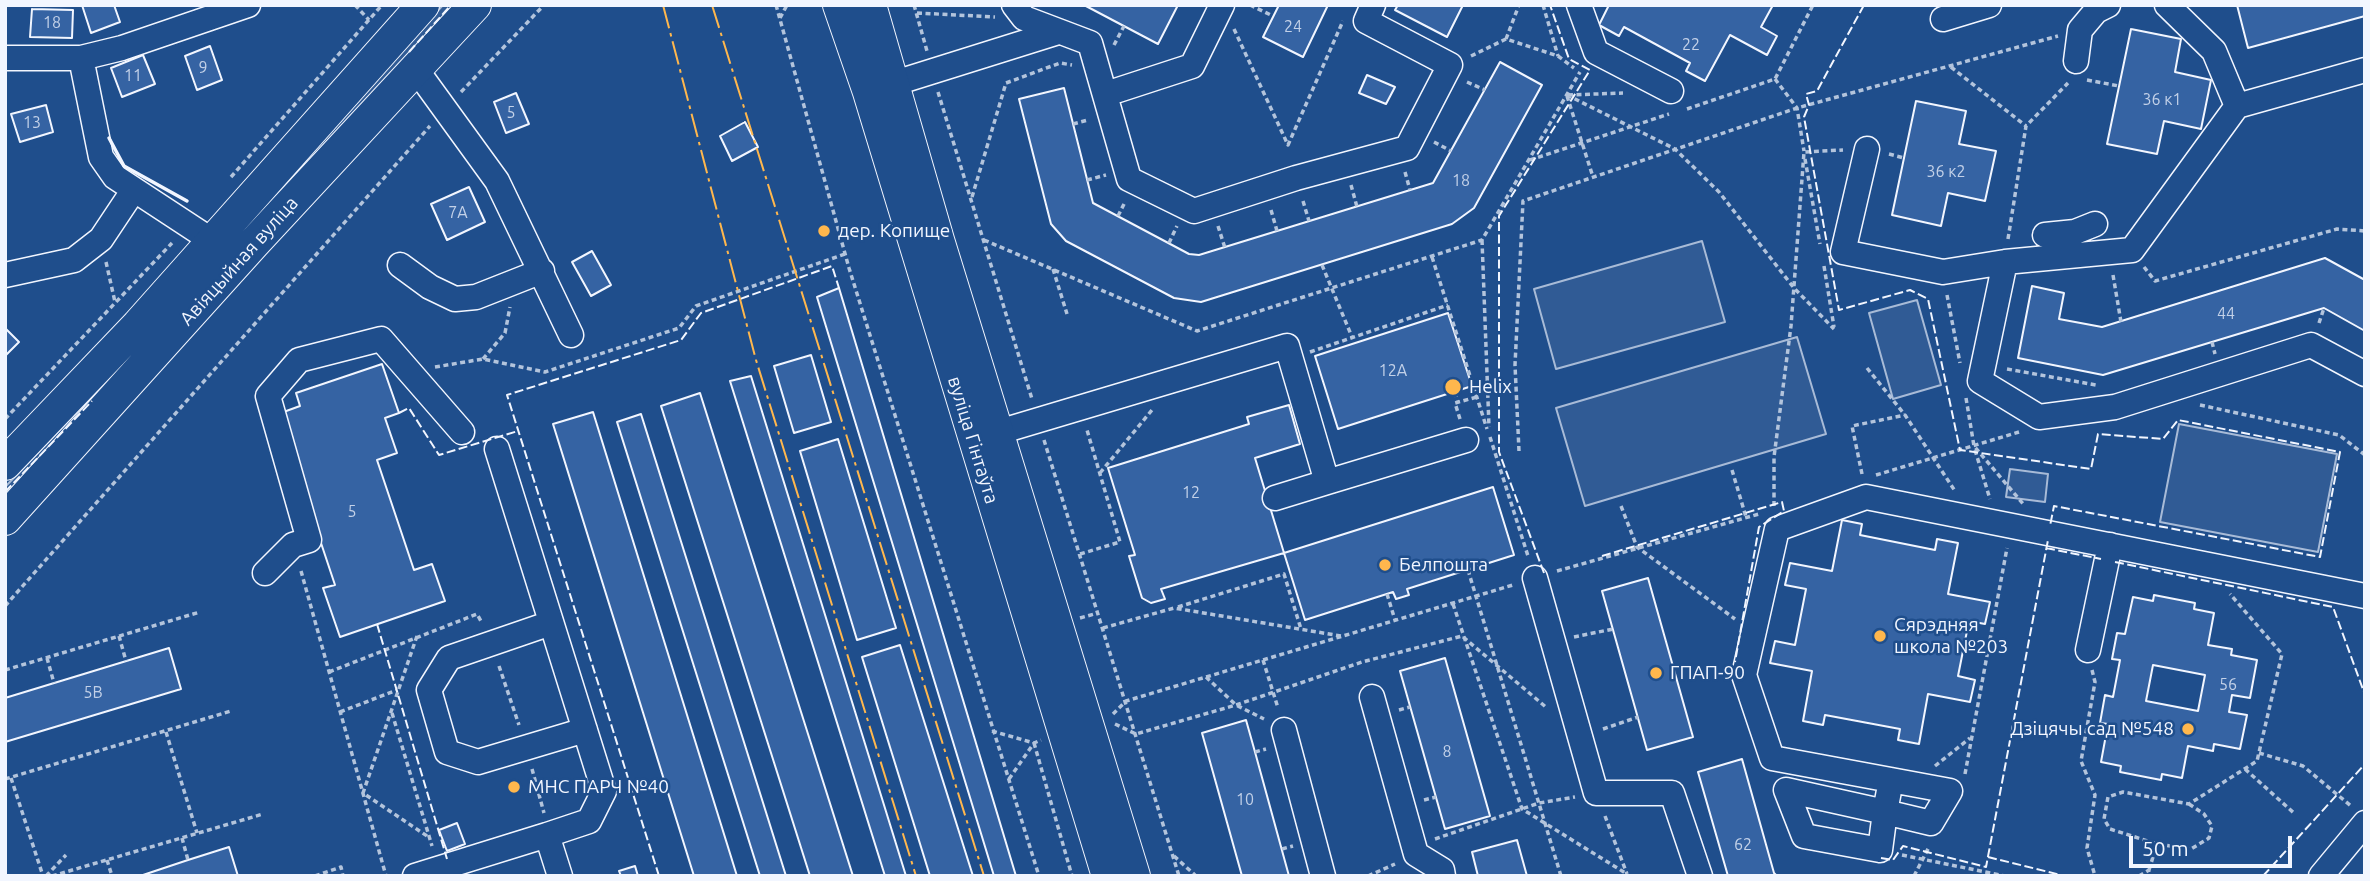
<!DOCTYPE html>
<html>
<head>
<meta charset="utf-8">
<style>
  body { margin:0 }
  #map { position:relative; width:2370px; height:881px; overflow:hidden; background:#1f4e8c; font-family:Ubuntu,sans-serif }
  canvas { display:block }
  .frame { position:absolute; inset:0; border:7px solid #f2f6ff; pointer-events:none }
  .scale { position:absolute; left:2129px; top:836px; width:163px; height:32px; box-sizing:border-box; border:4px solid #f2f6ff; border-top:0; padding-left:9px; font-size:21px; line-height:24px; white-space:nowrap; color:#f2f6ff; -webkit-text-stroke:5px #1f4e8c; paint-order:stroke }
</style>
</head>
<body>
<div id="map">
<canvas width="2370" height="881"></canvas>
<div class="frame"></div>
<div class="scale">50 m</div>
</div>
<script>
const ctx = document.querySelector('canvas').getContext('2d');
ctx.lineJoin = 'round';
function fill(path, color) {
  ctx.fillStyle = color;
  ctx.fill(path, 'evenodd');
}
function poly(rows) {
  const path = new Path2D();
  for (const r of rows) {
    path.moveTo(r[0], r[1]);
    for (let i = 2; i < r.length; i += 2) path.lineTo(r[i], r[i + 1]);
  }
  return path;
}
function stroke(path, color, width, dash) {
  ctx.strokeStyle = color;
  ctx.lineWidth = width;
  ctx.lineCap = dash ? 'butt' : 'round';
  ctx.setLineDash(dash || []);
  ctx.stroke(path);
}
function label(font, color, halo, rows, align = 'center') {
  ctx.font = font + ' Ubuntu,sans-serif';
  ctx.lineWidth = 5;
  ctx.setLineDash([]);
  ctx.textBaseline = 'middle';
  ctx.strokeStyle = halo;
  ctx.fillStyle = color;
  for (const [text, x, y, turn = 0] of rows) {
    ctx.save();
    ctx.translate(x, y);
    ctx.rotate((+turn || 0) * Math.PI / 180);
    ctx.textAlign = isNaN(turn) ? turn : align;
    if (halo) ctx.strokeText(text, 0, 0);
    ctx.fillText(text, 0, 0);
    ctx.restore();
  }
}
const green = poly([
  [443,5,458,5,163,334,153,327,443,5],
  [1702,241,1725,322,1556,369,1534,289,1702,241],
  [1917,300,1941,385,1893,399,1869,313,1917,300],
  [1797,337,1826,434,1585,506,1556,408,1797,337],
  [131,356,136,361,5,498,5,487,131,356],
  [2179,424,2337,454,2318,552,2160,522,2179,424],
  [2010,469,2048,474,2045,502,2006,497,2010,469]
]);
fill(green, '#305b95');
stroke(green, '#a8bbd7', 2);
const building = poly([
  [82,5,114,5,120,22,91,33,82,5],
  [1084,5,1178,5,1158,44,1084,5],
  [1279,5,1328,5,1303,57,1263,37,1279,5],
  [1398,5,1463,5,1447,37,1395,10,1398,5],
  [1609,5,1773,5,1761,27,1777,36,1767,55,1730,35,1705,81,1686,71,1690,63,1624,27,1619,36,1599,25,1609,5],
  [2237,5,2365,5,2365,16,2248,48,2237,5],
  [32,9,73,10,72,38,30,37,32,9],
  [2131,29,2181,39,2175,72,2211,80,2201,129,2164,121,2157,154,2107,144,2131,29],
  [210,46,222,80,197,90,185,56,210,46],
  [143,55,155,84,122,97,111,68,143,55],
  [1500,62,1542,85,1474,208,1452,224,1201,302,1174,298,1066,241,1051,224,1019,99,1064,88,1093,203,1189,254,1199,255,1433,183,1500,62],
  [1367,75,1395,87,1386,104,1359,93,1367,75],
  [516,93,529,124,506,133,494,102,516,93],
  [1916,101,1966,111,1959,144,1996,151,1985,201,1948,193,1941,226,1892,215,1916,101],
  [46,105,53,132,20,142,11,114,46,105],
  [745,122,758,147,732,161,720,136,745,122],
  [469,187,485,222,447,240,431,204,469,187],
  [592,251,611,285,591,296,572,262,592,251],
  [2325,258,2365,280,2365,331,2324,308,2103,375,2018,358,2032,286,2064,293,2059,319,2102,327,2325,258],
  [839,288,1016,876,994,876,817,297,839,288],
  [1448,313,1472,386,1338,429,1315,356,1448,313],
  [5,328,19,342,5,356,5,328],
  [811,355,831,422,794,433,774,366,811,355],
  [382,364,399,413,385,418,397,453,377,460,414,570,432,564,445,601,340,637,323,588,335,585,278,414,300,406,296,393,382,364],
  [751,376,906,876,885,876,730,381,751,376],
  [700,393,853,876,810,876,661,406,700,393],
  [1289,405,1300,444,1255,458,1284,553,1161,589,1165,599,1151,603,1142,598,1129,556,1135,555,1108,468,1249,424,1247,417,1289,405],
  [593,412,737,876,694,876,553,424,593,412],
  [641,414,786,876,760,876,617,422,641,414],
  [838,439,896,628,857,640,800,451,838,439],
  [1493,487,1514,555,1407,589,1409,595,1396,599,1393,592,1305,620,1284,553,1493,487],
  [1842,520,1862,524,1860,535,1935,550,1937,539,1958,543,1948,594,1990,602,1985,624,1969,621,1958,676,1975,680,1970,702,1928,694,1919,744,1898,740,1900,729,1825,715,1823,725,1803,721,1812,671,1770,663,1775,641,1795,645,1806,589,1785,585,1790,563,1832,571,1842,520],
  [1648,578,1693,737,1647,750,1602,591,1648,578],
  [2154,595,2195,603,2194,609,2214,613,2208,645,2232,649,2231,655,2257,660,2250,698,2232,695,2229,712,2247,715,2240,749,2214,744,2213,751,2188,746,2182,778,2162,774,2161,780,2120,772,2121,766,2101,762,2108,724,2100,723,2105,695,2113,697,2120,660,2112,659,2117,633,2125,634,2133,597,2153,601,2154,595],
  [2153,665,2205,675,2198,711,2146,701,2153,665],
  [900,645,973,876,930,876,862,657,900,645],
  [169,648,181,689,5,742,5,698,169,648],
  [1445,658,1490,816,1445,829,1400,671,1445,658],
  [1246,720,1255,752,1289,876,1242,876,1202,733,1246,720],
  [1742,759,1774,873,1777,876,1728,876,1698,772,1742,759],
  [457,823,465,844,447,851,439,830,457,823],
  [1517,840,1527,876,1478,876,1472,852,1517,840],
  [229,847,238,876,140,876,188,860,229,847],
  [635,866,638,876,621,876,619,871,635,866]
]);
fill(building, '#3563a3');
stroke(building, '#f2f6ff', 2);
const minor = poly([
  [1014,5,1024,18,1090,43,1129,179,1194,211,1296,178,1407,148,1450,65,1366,21,1373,5],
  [1579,5,1596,52,1671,91],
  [2167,5,2214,51,2237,106],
  [1943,19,1989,5],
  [5,58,81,58,122,48,248,5],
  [81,58,101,157,115,177,211,240],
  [2076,61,2080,30,2096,11,2108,5],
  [415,68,497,181,571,335],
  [2365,70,2237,106,2132,250,2005,262,1980,381,2039,417,2115,407,2311,345,2365,374],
  [876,89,1058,32],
  [1106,94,1192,66,1222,5],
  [1867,149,1843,252,1943,272,2005,262],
  [2045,235,2075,232,2095,224],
  [400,265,430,287,455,299,476,297,542,271],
  [5,275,74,260,101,239,133,191],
  [982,437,1287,346,1327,482,1466,440],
  [497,449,604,791,589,821,547,835],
  [1275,498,1327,482],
  [265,573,293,545,309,540,268,396,299,360,381,339,462,432],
  [1535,578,1596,793,1672,793,1700,876],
  [551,623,449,658,429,690,447,752,478,762,585,730],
  [2088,650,2110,545],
  [1372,697,1416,854,1442,870,1443,876],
  [1284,730,1323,876],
  [1891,780,1885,812,1880,850,1804,836,1786,790,1885,812,1931,823,1950,791,1772,758,1744,675,1777,529,1866,497,2365,596],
  [415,876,547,835,560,876],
  [2321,876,2365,823]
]);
const major = poly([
  [839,5,869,92,1108,876],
  [870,5,938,240,1134,876],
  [5,464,138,325,423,5],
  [5,519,254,243,475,5]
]);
stroke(minor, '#f2f6ff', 27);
stroke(major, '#f2f6ff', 34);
stroke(poly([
  [355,5,369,20],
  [776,5,849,268,1039,876],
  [914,5,927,51],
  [1250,5,1273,16],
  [1543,5,1558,56],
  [917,13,995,17],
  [780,18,787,5],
  [1234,29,1288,145,1343,21],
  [1506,39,1519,5],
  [1114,45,1124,26],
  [1471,56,1506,39,1558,56,1574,68],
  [1951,67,2026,126],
  [1775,79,1797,108,1804,151],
  [2087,80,2119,86],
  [1467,82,1485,90],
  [461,92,544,5],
  [938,92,1032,399],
  [1567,95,1675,149,1719,192,1794,288,1834,329],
  [1568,95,1623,93],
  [1567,96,1593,177],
  [1687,109,1775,79,1813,5],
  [1073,124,1088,120],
  [1434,142,1451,151],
  [1889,154,1904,158],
  [1805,159,1820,244],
  [1530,160,1669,114],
  [1405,172,1410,190],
  [231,177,382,5],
  [1087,180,1106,175],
  [1351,185,1357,207],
  [972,197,1006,83,1060,63,1072,65],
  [1303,201,1309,221],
  [1271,210,1277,231],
  [1118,216,1125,202],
  [1218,226,1225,248],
  [2008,239,2026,126,2068,83],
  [984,240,1197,331,1482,240,1580,72],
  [1482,240,1489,427],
  [1169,243,1177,226],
  [1432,257,1487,429],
  [106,262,115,302],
  [1322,265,1352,337],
  [1824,266,1834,327],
  [2144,267,2155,281,2337,229,2365,231],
  [1053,269,1067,314],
  [2113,275,2121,322],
  [1947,295,1960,363],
  [2319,323,2324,308],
  [2212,342,2215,354],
  [1310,352,1448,305],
  [483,359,505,333,510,307],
  [435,367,483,359,545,372,679,328,696,306,845,254],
  [1867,368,1905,415,1955,491],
  [2007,369,2096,385],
  [1455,392,1458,402],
  [1966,398,1974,446,2024,505],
  [2200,405,2339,435,2365,455],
  [5,419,172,243],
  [1460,419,1455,403,1477,397],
  [1490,437,1528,556],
  [1044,440,1179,876],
  [1975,450,1990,499],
  [1519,451,1515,365,1523,201,1797,108,2058,36],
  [1732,470,1746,517],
  [1100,473,1152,410],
  [1862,474,1852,426,1905,415],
  [1876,475,2019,432],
  [1621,506,1637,547,1735,619],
  [1774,506,1774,457,1791,326,1804,152,1843,150],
  [1080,554,1120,542,1087,430],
  [1468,570,1561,876],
  [301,571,386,876],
  [1557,571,1759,514],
  [1387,594,1395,620],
  [1453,604,1522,809,1627,874],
  [5,606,430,126],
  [1178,607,1284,574,1301,629],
  [1080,618,1098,613],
  [1103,628,1174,608,1341,636],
  [119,636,126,661],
  [417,636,363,793,430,838],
  [1574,637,1613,629],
  [47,658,54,683],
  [1263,660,1278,708],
  [499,666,519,725],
  [5,670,200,612],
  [2092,670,2095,682,2081,761,2095,795,2087,848,2095,876],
  [329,672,477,614,482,623],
  [1206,677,1236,705,1264,719],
  [1399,710,1410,707],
  [340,712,397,690],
  [392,713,432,846],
  [1113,714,1126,701,1513,585],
  [1115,724,1136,734,1236,705,1362,662,1462,636,1547,708],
  [1603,729,1638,717],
  [992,731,1034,743,1041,740],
  [166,732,197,833],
  [1034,743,1072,876],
  [1255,752,1266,749],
  [2259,753,2303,766,2351,806],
  [1935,766,1970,738],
  [532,769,544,813],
  [2245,769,2295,814],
  [1965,774,2007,548],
  [11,778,43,876],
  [5,779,231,711],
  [1009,779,1034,743],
  [1424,800,1436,797],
  [2189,804,2204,814,2212,826,2209,838,2191,849,2157,844,2110,829,2104,819,2108,797,2123,792,2189,804,2257,761,2282,654,2230,594],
  [1605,816,1627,874],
  [182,838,188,860],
  [1435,839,1539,803,1575,797],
  [1282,849,1293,846],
  [1902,855,2005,876],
  [1174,856,1196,876],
  [107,860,112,876],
  [2149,870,2157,844],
  [46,876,66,855],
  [52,876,263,814],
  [315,876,341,867,343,876],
  [1368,876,1395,864],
  [1914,876,1929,847],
  [2139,876,2149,870,2148,876]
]), '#b3c4dc', 3.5, [5, 3.5]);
stroke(minor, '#1f4e8c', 24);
stroke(major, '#1f4e8c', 32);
stroke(poly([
  [1864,5,1817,91,1806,94,1809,105,1804,117,1839,310,1910,290,1928,299,1960,450,2091,469,2098,434,2163,439,2178,420,2340,452,2320,557,2054,506,2050,526],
  [409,52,451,5],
  [399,413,409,408,439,455,518,431],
  [5,492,92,401],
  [2046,548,2101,559],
  [1602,556,1782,502,1784,511,1759,527,1735,662],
  [2115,562,2333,607,2365,695],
  [1544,573,1499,452,1499,216,1590,70,1569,59,1550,5],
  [377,624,447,859],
  [1988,857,2065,876],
  [1881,858,1893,860,1903,846,1986,867,2048,540],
  [659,876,507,395,681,340,701,313,832,266,839,288],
  [2263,876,2365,764]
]), '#f2f6ff', 2, [9, 3.5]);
stroke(poly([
  [109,138,124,166,187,201]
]), '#f2f6ff', 3.5);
stroke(poly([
  [663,5,756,360,916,876],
  [712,5,984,876]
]), '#ffb74d', 2, [24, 5, 3.5, 5]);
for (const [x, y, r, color] of [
  [824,231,7,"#ffb74d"],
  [1453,387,9,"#ffb74d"],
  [1385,565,7,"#ffb74d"],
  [1880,636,7,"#ffb74d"],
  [1656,673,7,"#ffb74d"],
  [2188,729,7,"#ffb74d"],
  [514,787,7,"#ffb74d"]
]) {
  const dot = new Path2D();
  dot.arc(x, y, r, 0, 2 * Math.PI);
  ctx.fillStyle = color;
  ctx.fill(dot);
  stroke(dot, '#1f4e8c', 2.5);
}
label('16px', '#c3d1e8', null, [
  ["18",52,23],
  ["24",1293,27],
  ["22",1691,45],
  ["9",203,68],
  ["11",133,76],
  ["36 к1",2162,100],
  ["5",511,113],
  ["13",32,123],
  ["36 к2",1946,172],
  ["18",1461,181],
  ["7А",458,213],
  ["44",2226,314],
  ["12А",1393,371],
  ["12",1191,493],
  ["5",352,512],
  ["56",2228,685],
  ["5В",93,693],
  ["8",1447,752],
  ["10",1245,800],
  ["62",1743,845]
]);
label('19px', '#f2f6ff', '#1f4e8c', [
  ["дер. Копище",838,231],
  ["Helix",1469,387],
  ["Белпошта",1399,565],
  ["Сярэдняя",1894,625],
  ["школа №203",1894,647],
  ["ГПАП-90",1670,673],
  ["Дзіцячы сад №548",2174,729,"right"],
  ["МНС ПАРЧ №40",528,787]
], 'left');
label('19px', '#f2f6ff', '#1f4e8c', [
  ["Авіяцыйная вуліца",239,261,-48],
  ["вуліца Гінтаўта",973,440,73]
]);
</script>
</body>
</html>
